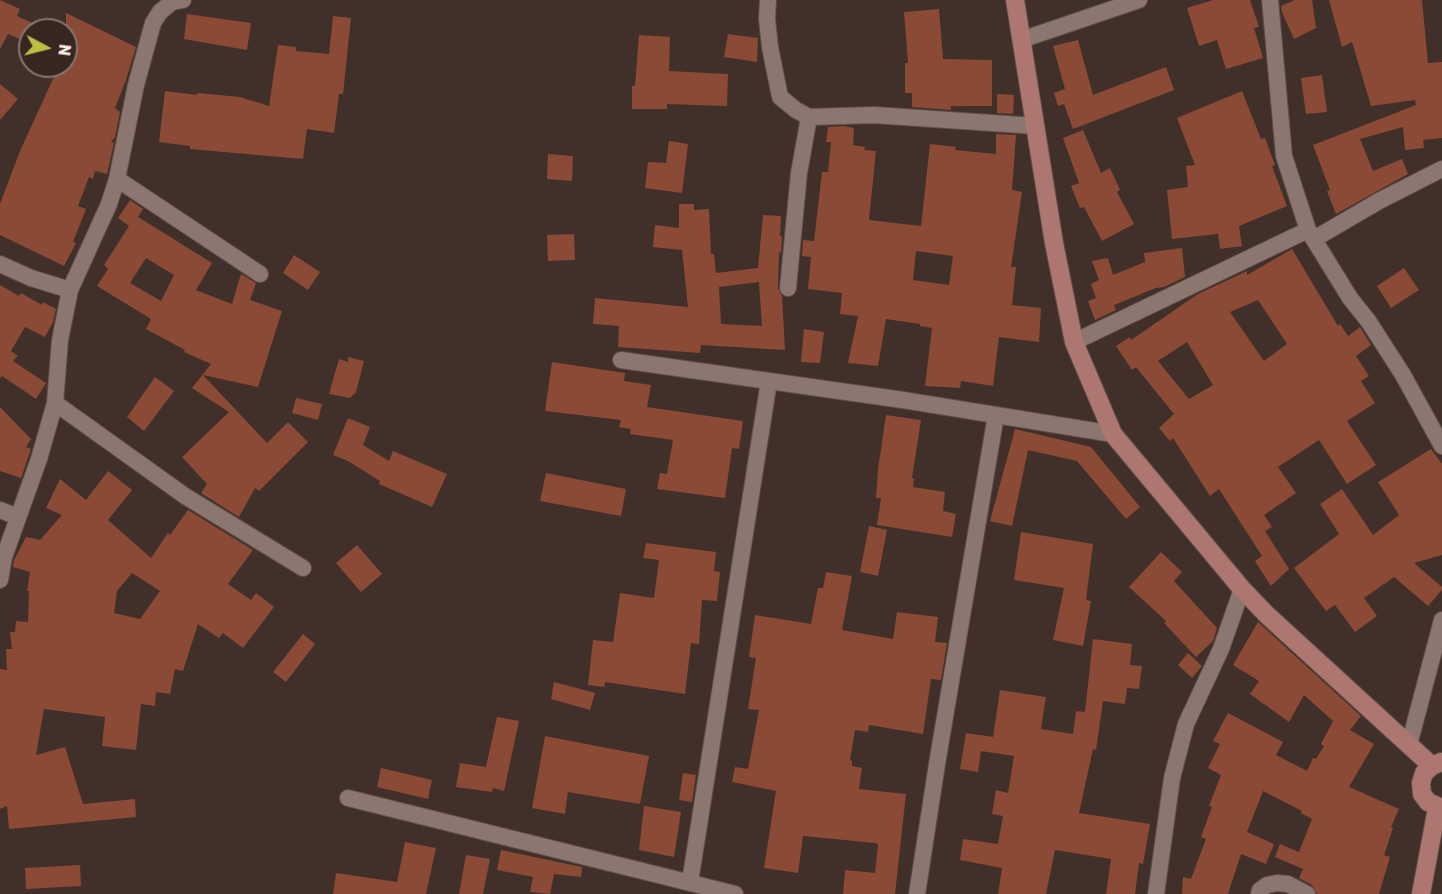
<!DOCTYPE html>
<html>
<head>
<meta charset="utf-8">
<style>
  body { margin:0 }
  #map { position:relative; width:1442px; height:894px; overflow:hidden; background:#413029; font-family:Rubik,sans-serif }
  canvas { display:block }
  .north { position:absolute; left:18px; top:18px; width:60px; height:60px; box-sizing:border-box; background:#37261f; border:2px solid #85766f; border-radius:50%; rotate:97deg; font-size:16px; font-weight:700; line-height:24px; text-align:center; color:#f9ede8 }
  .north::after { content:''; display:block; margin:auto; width:21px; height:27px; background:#bcbf44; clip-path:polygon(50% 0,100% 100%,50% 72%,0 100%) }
</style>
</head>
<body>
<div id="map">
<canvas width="1442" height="894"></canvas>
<div class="north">N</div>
</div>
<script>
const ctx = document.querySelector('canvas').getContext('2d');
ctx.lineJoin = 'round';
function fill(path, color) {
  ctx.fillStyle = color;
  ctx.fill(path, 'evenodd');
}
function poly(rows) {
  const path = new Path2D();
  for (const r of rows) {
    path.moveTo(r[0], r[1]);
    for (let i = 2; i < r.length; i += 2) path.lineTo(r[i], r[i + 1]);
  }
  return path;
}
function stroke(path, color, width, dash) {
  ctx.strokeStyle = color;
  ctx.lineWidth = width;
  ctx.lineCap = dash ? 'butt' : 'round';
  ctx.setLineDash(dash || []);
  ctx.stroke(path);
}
fill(poly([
  [0,0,20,9,17,16,37,25,35,30,30,30,29,43,8,34,0,49],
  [1213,0,1250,0,1259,27,1254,28,1263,58,1226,69,1217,40,1199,46,1187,8],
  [1295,0,1312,0,1316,28,1294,39,1282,12,1281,6],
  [1329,0,1422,0,1428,63,1442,62,1442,138,1423,140,1424,148,1405,150,1403,127,1360,139,1373,171,1402,159,1408,174,1336,214,1327,191,1330,190,1313,145,1416,105,1415,100,1371,106,1352,42,1342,47],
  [939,9,943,59,992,60,992,106,951,106,951,110,912,107,912,93,905,93,905,63,908,63,904,12],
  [66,13,136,47,126,80,115,108,120,112,115,137,111,142,114,143,107,174,95,171,93,179,89,177,78,206,86,209,73,242,76,243,64,266,0,235,0,204,20,151,58,68,66,72,66,50,72,37,66,33],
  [187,14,251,23,247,50,184,39],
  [333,16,351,18,343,94,339,94,334,133,307,129,303,159,190,149,190,146,159,142,165,91,197,95,197,93,240,97,269,106,278,45,296,47,296,51,329,54],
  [728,34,758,38,757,62,724,57],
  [639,35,670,37,669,71,728,74,727,106,667,104,667,109,632,109,632,86,635,86],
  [1078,40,1093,95,1166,67,1174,90,1073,129,1064,104,1058,106,1054,93,1065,89,1053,46],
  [1322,75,1327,112,1306,114,1301,78],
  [0,84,18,99,0,120],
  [1242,91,1261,139,1265,138,1275,165,1272,166,1287,206,1239,226,1242,246,1220,249,1218,234,1172,239,1167,190,1188,187,1186,166,1195,165,1177,118],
  [997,94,1014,95,1013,114,997,113],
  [844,126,854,128,853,145,865,147,864,150,876,151,869,220,921,226,930,144,956,147,955,150,996,154,996,134,1016,135,1012,190,1022,192,1011,267,1016,267,1012,305,1041,308,1039,342,999,337,993,386,961,381,960,388,925,386,932,328,920,326,920,324,886,319,878,366,848,363,858,316,840,314,842,293,808,289,811,257,802,256,803,240,814,241,822,172,828,172,831,142,826,142,828,127],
  [916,251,953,256,949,285,913,280],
  [1083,130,1101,173,1110,168,1120,190,1117,192,1134,224,1102,241,1084,207,1080,208,1071,186,1079,183,1063,138],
  [669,141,688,144,682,193,645,188,648,162,666,163],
  [548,154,573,156,572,181,547,179],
  [130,200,143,209,138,217,212,263,196,290,232,304,241,274,256,283,250,300,282,311,258,387,203,375,267,443,288,422,308,442,259,491,255,488,239,517,201,493,207,484,182,457,229,412,192,388,211,364,184,352,185,350,146,329,151,319,97,286,108,269,104,265,129,226,118,218],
  [146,258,174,275,161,301,130,283],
  [679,204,694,204,694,210,709,209,711,254,714,254,716,273,758,268,763,215,781,216,780,236,782,236,781,253,779,252,778,288,782,296,785,350,701,345,700,353,618,347,619,326,593,324,595,298,688,307,682,250,653,247,655,225,679,228],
  [759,282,762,326,721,324,719,287],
  [574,234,575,260,548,261,547,235],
  [1182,248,1185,277,1164,287,1156,288,1114,305,1116,310,1095,320,1088,301,1096,298,1091,284,1099,280,1092,261,1108,258,1113,275,1145,262,1144,253],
  [1292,249,1338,326,1340,324,1348,336,1360,327,1371,345,1356,356,1369,376,1361,381,1375,403,1347,421,1376,465,1347,484,1319,440,1278,467,1296,493,1264,515,1272,527,1265,531,1289,569,1271,586,1255,561,1262,556,1219,489,1210,496,1173,438,1170,441,1159,428,1174,414,1136,367,1132,370,1116,346,1130,337,1131,340,1198,294,1247,271,1247,275],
  [1258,300,1287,344,1264,361,1230,312],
  [1187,342,1213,385,1189,399,1158,361],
  [294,255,320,272,308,290,283,273],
  [1404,268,1419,290,1391,308,1377,286],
  [0,285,19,296,21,293,42,305,43,302,56,309,53,322,45,337,25,327,11,351,18,356,13,361,46,383,36,399,2,376,0,378],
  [804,329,824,332,820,363,801,362],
  [348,357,364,361,356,392,350,398,329,394,339,359,348,362],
  [552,362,625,373,624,381,651,385,647,407,743,421,739,449,732,448,725,498,657,489,660,473,667,474,673,440,630,434,631,429,619,427,621,420,545,411],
  [155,377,174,391,144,431,127,417],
  [296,398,322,404,318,420,292,413],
  [0,407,31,439,26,447,31,449,21,478,0,471],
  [886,415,921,420,912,478,914,479,913,487,945,492,943,511,956,514,952,537,877,525,881,498,876,498,878,469],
  [348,418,370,427,363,445,389,461,393,451,447,474,432,507,379,484,380,481,348,461,333,455],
  [1015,429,1091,447,1140,507,1126,519,1077,461,1028,450,1012,526,990,521],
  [1431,449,1442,464,1442,555,1414,563,1442,587,1442,590,1428,606,1394,577,1364,598,1377,616,1355,632,1335,605,1326,611,1294,568,1339,534,1320,504,1342,489,1373,535,1399,515,1378,482],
  [108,471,132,490,108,520,151,558,168,533,170,535,188,510,253,550,228,584,251,600,256,593,274,607,243,648,223,633,219,638,198,624,183,671,175,669,170,694,156,692,155,706,141,704,136,750,102,746,105,717,44,709,36,755,65,747,83,804,135,799,136,817,9,829,7,806,0,809,0,669,7,670,6,649,12,649,10,632,15,632,16,621,28,622,29,591,27,591,30,572,13,567,14,560,26,537,40,540,62,515,46,508,60,479,86,500],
  [132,573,160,591,140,619,114,613,117,591],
  [546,473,626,489,621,516,540,501],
  [869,526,887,530,878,576,860,572],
  [1021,532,1093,544,1086,600,1091,601,1083,646,1053,640,1064,588,1014,580],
  [646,543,716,552,714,571,720,572,717,601,702,600,699,644,691,643,685,694,605,682,604,687,588,685,593,640,613,642,620,593,654,598,659,560,643,558],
  [357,545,382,574,361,592,336,563],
  [1161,552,1182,572,1174,581,1217,628,1213,641,1196,657,1164,623,1166,621,1129,587],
  [826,572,852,576,842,630,893,639,897,612,938,617,935,642,947,643,941,680,931,679,923,734,869,725,868,732,855,730,850,760,852,761,852,766,862,768,859,789,906,794,895,894,843,894,845,870,875,873,878,844,875,843,803,836,798,873,764,868,776,791,732,782,735,767,748,769,759,710,748,709,756,658,749,657,755,615,811,624,818,588,823,588],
  [1258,622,1361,716,1350,730,1374,744,1349,787,1399,809,1391,827,1393,828,1384,855,1390,857,1379,894,1317,894,1312,885,1299,878,1303,869,1275,857,1280,844,1299,852,1312,819,1301,813,1302,811,1263,791,1247,832,1274,844,1266,864,1241,854,1228,894,1182,894,1183,877,1191,879,1206,839,1201,837,1212,807,1209,806,1221,775,1208,768,1220,744,1213,741,1228,713,1283,742,1276,755,1307,771,1313,758,1316,759,1324,746,1321,744,1333,721,1304,695,1289,722,1250,694,1259,681,1233,665],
  [303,634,315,644,286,682,273,672],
  [1093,639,1132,644,1130,665,1142,666,1139,689,1127,688,1125,704,1103,701,1096,750,1093,749,1079,813,1150,824,1143,864,1139,863,1135,894,1106,894,1111,859,1055,850,1046,894,998,894,1002,868,960,860,963,839,998,844,1003,816,992,814,996,790,1008,793,1014,756,981,751,978,772,960,769,966,733,993,737,1000,690,1046,697,1041,729,1073,734,1076,711,1085,712],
  [1188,653,1202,666,1192,678,1178,665],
  [554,682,595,693,590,710,551,699],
  [497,717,519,721,504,791,493,788,492,792,456,787,460,763,486,767],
  [545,736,649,756,640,804,568,792,565,814,532,808],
  [381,768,432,780,428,799,377,787],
  [683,773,696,775,692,802,679,800],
  [644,806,681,812,674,857,639,850],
  [405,842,436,848,426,894,333,894,336,873,397,882],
  [501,850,582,867,581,877,554,874,550,894,530,892,533,877,497,870],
  [466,855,490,859,483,894,459,894],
  [80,865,81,886,26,889,25,868]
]), '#8a4a35');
const street = poly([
  [768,0,767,19,770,47,780,97,796,110,809,117,874,115,1036,126],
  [1270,0,1284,156,1308,230,1350,298,1369,322,1403,375,1442,446],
  [1021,40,1139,0],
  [117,179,260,274],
  [1314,239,1379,201,1442,169],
  [0,264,31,278,70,290],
  [788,288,799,173,809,117],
  [1074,342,1308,230],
  [621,360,903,400,1113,434],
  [55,403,185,496,303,568],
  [0,510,18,517],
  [0,580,4,557,39,459,55,403,60,340,70,290,109,204,117,179,136,85,153,23,160,12,172,2,183,0],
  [1409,745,1442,620],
  [348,798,735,894],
  [690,882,769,381],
  [917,894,937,764,996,415],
  [1156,894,1172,778,1186,724,1221,649,1242,589],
  [1259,894,1260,890,1267,885,1277,883,1288,884,1307,894]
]);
const secondary = poly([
  [1015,0,1054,243,1074,342,1113,434,1242,589,1267,615,1432,766],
  [1441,762,1432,766,1424,773,1421,783,1422,794,1428,802,1442,808],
  [1421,894,1437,808]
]);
stroke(street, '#5e4f49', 18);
stroke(secondary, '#5e4f49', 20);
stroke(street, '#8b776f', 16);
stroke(secondary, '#ad7670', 18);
</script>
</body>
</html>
